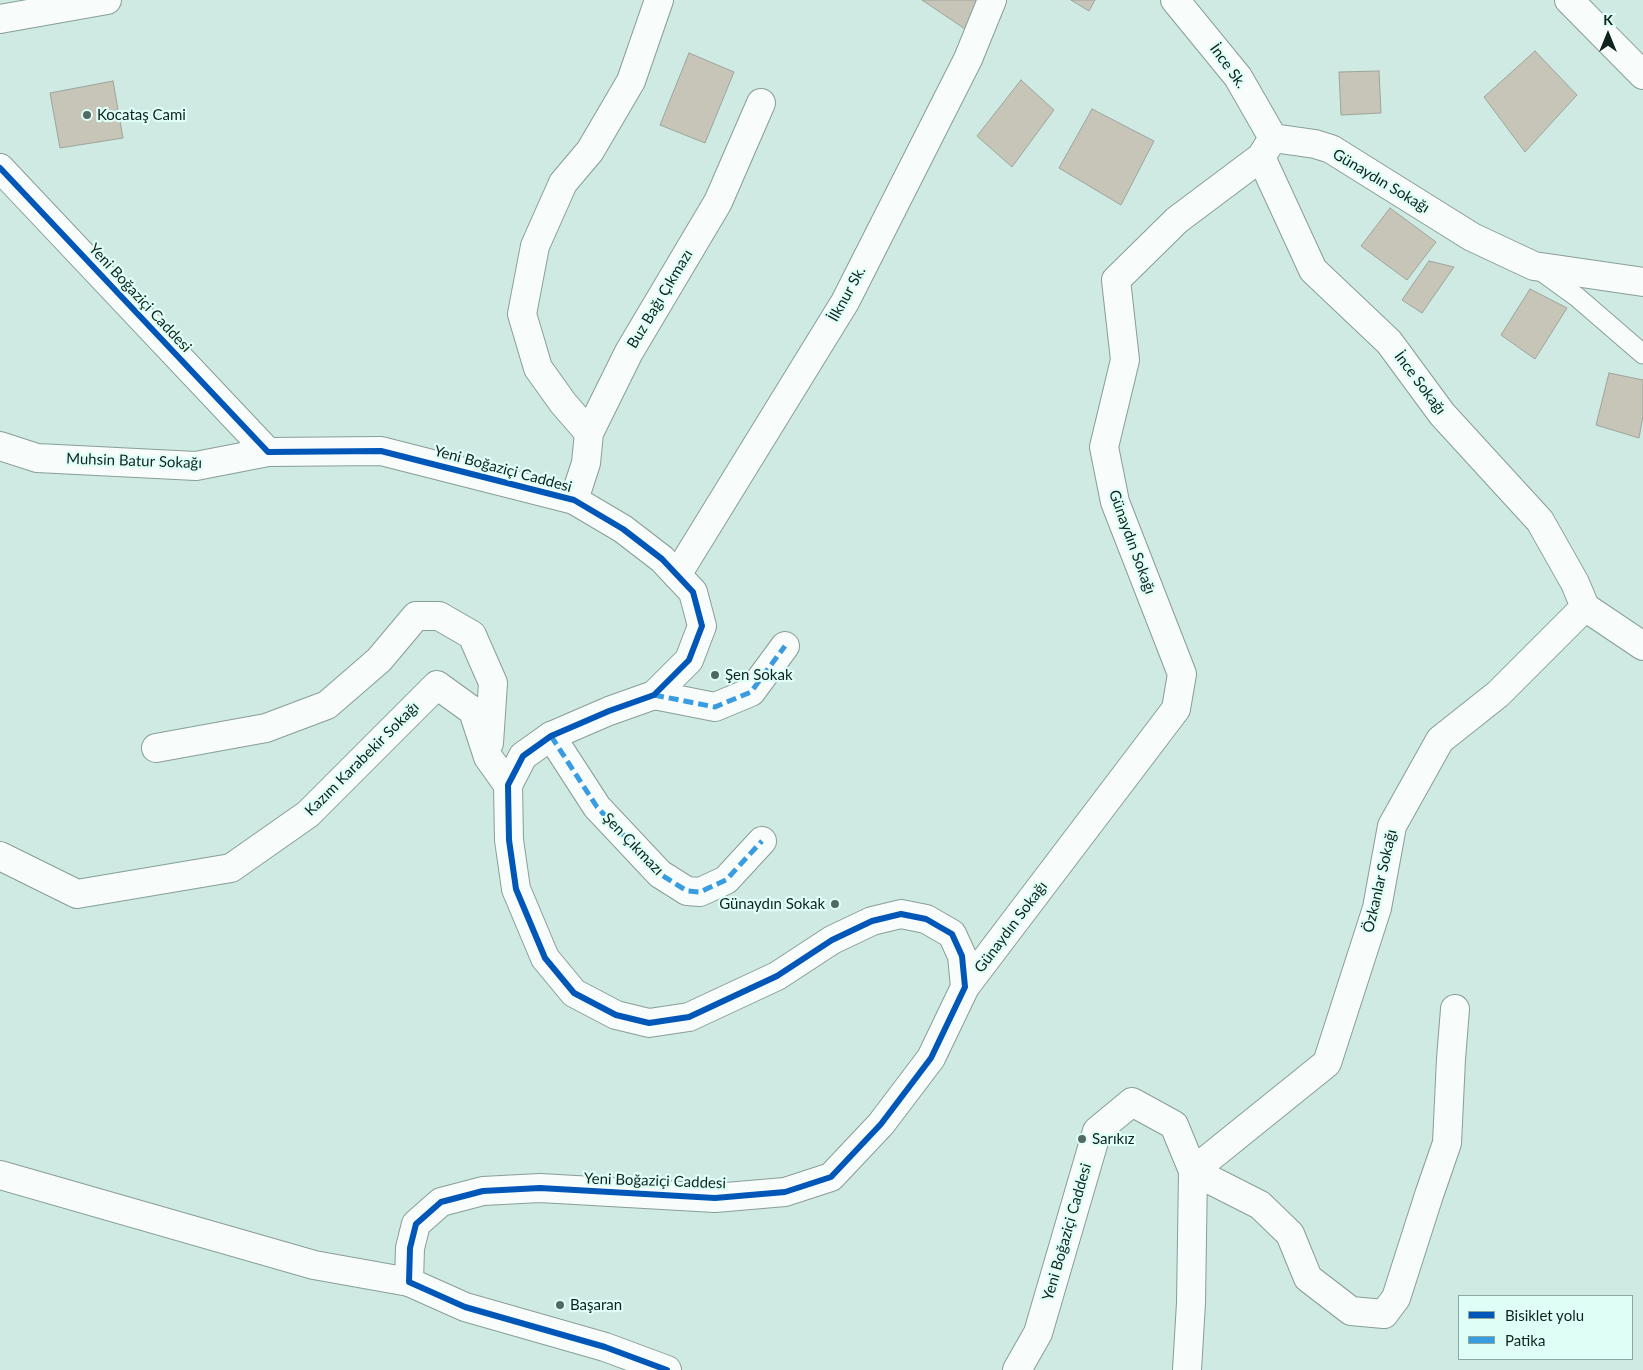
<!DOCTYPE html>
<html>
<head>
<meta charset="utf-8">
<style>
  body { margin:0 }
  #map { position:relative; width:1643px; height:1370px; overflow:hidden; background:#ceeae2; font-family:Lato,sans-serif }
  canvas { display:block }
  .legend { position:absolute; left:1458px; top:1295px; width:175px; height:65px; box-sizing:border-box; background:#dffff6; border:1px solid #8ba7a0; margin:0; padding:6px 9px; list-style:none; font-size:15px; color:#0e231e }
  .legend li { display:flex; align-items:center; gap:10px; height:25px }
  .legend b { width:25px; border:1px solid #8ba7a0 }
  .north { position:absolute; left:1583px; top:10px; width:50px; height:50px; -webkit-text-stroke:4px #dffff6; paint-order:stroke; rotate:0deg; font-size:14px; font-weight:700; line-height:20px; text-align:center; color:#0e231e }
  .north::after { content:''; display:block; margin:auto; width:18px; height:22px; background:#0e231e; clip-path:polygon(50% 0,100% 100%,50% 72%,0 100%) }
</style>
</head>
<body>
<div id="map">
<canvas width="1643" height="1370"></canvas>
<ul class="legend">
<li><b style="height:6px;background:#0057b8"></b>Bisiklet yolu</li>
<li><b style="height:6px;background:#3a9ce0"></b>Patika</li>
</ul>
<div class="north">K</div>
</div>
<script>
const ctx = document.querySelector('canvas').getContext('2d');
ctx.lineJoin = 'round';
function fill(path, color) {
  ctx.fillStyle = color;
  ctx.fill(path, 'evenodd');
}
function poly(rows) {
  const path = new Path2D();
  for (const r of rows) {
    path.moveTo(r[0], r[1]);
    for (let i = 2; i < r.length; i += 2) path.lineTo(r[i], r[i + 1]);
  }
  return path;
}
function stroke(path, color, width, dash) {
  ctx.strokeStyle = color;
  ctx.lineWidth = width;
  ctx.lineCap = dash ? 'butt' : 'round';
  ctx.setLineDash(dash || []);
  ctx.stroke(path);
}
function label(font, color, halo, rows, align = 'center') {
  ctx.font = font + ' Lato,sans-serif';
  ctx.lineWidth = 4.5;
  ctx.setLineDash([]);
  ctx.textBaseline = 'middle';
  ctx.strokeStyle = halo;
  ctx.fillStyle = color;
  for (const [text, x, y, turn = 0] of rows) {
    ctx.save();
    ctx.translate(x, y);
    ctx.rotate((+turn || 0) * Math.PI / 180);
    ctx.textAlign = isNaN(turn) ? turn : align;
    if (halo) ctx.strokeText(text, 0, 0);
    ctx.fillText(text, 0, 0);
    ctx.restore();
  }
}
const building = poly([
  [922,0,984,0,965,29,922,0],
  [1071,0,1095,0,1089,11,1071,0],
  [1535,51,1577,95,1525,152,1484,97,1535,51],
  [689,53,734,72,705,143,660,125,689,53],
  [1379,71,1381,113,1341,115,1339,72,1379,71],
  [1021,80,1054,110,1012,167,977,136,1021,80],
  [113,81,123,138,60,148,50,93,113,81],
  [1092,109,1154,141,1121,205,1059,168,1092,109],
  [1390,208,1436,242,1407,280,1361,246,1390,208],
  [1429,261,1454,267,1422,313,1402,300,1429,261],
  [1530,289,1567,308,1535,359,1501,335,1530,289],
  [1609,373,1643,380,1643,416,1639,438,1596,425,1609,373]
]);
fill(building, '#c6c5b8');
stroke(building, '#9ea49c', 1);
const lane = poly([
  [1537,268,1577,297,1643,354]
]);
const street = poly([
  [1175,0,1238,77,1273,138],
  [1569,0,1643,75],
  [1273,138,1315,144,1331,149,1472,237,1534,266,1643,282],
  [1261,157,1313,270,1389,342,1442,414,1540,521,1575,583,1585,607],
  [589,433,563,403,538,368,522,314,535,246,563,183,590,151,631,81,659,0],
  [0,446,37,458,196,466,268,452],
  [574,500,586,463,589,433,629,352,718,202,761,103],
  [677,575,845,302,968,59,992,0],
  [654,695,715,707,751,692,785,646],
  [551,736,597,807,660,874,687,891,700,892,726,880,762,841],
  [156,748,266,728,327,705,379,660,416,616,439,616,472,635,493,683,489,743],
  [0,856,77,894,231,868,308,814,437,685,473,711,488,757,508,785],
  [965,987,1176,709,1182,674,1115,502,1104,447,1125,360,1116,280,1177,220,1261,157,1273,138],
  [1455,1009,1451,1059,1447,1143,1429,1195,1396,1298,1384,1314,1351,1311,1308,1278,1290,1234,1260,1205,1193,1171,1327,1063,1377,908,1392,826,1440,740,1498,694,1585,607,1643,646],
  [0,1175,314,1265,409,1282]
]);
const secondary = poly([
  [0,19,107,0],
  [0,168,268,452,381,451,574,500,623,529,662,559,693,592,702,626,689,660,654,695,609,711,551,736,523,756,508,785,509,840,516,889,545,958,574,993,616,1015,649,1023,689,1017,777,976,832,940,872,921,901,914,926,919,952,934,962,956,965,987,931,1058,881,1124,831,1177,785,1192,715,1198,540,1188,483,1191,441,1202,416,1224,410,1248,409,1282,465,1307,605,1347,667,1370],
  [1017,1370,1038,1333,1097,1131,1132,1102,1174,1125,1193,1171,1191,1303,1187,1370]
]);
stroke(lane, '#889e98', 21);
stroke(street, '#889e98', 30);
stroke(secondary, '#889e98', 30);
stroke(lane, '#f8fcfb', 19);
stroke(street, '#f8fcfb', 28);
stroke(secondary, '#f8fcfb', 28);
stroke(poly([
  [654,695,715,707,751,692,785,646],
  [551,736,597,807,660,874,687,891,700,892,726,880,762,841]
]), '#3a9ce0', 5, [10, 5]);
stroke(poly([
  [0,168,268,452,381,451,574,500,623,529,662,559,693,592,702,626,689,660,654,695,609,711,551,736,523,756,508,785,509,840,516,889,545,958,574,993,616,1015,649,1023,689,1017,777,976,832,940,872,921,901,914,926,919,952,934,962,956,965,987,931,1058,881,1124,831,1177,785,1192,715,1198,540,1188,483,1191,441,1202,416,1224,410,1248,409,1282,465,1307,605,1347,667,1370]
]), '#0057b8', 6);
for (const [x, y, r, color] of [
  [87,115,5,"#516963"],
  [715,675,5,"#516963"],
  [835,904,5,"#516963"],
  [1082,1139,5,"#516963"],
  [560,1305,5,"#516963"]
]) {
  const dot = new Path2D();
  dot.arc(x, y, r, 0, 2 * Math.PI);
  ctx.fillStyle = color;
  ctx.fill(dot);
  stroke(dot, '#dffff6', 2);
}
label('15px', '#0e231e', '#dffff6', [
  ["İnce Sk.",1228,66,54],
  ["Günaydın Sokağı",1381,181,31],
  ["İlknur Sk.",847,294,-61],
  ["Yeni Boğaziçi Caddesi",140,298,47],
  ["Buz Bağı Çıkmazı",660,299,-59],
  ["İnce Sokağı",1420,383,53],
  ["Muhsin Batur Sokağı",134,461,2],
  ["Yeni Boğaziçi Caddesi",503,469,15],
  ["Günaydın Sokağı",1132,542,70],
  ["Kazım Karabekir Sokağı",362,759,-45],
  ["Şen Çıkmazı",633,844,46],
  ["Özkanlar Sokağı",1380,881,-77],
  ["Günaydın Sokağı",1011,927,-53],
  ["Yeni Boğaziçi Caddesi",655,1181,2],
  ["Yeni Boğaziçi Caddesi",1067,1232,-74]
]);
label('15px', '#0e231e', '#dffff6', [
  ["Kocataş Cami",97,115],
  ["Şen Sokak",725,675],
  ["Günaydın Sokak",825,904,"right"],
  ["Sarıkız",1092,1139],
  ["Başaran",570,1305]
], 'left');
</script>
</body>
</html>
